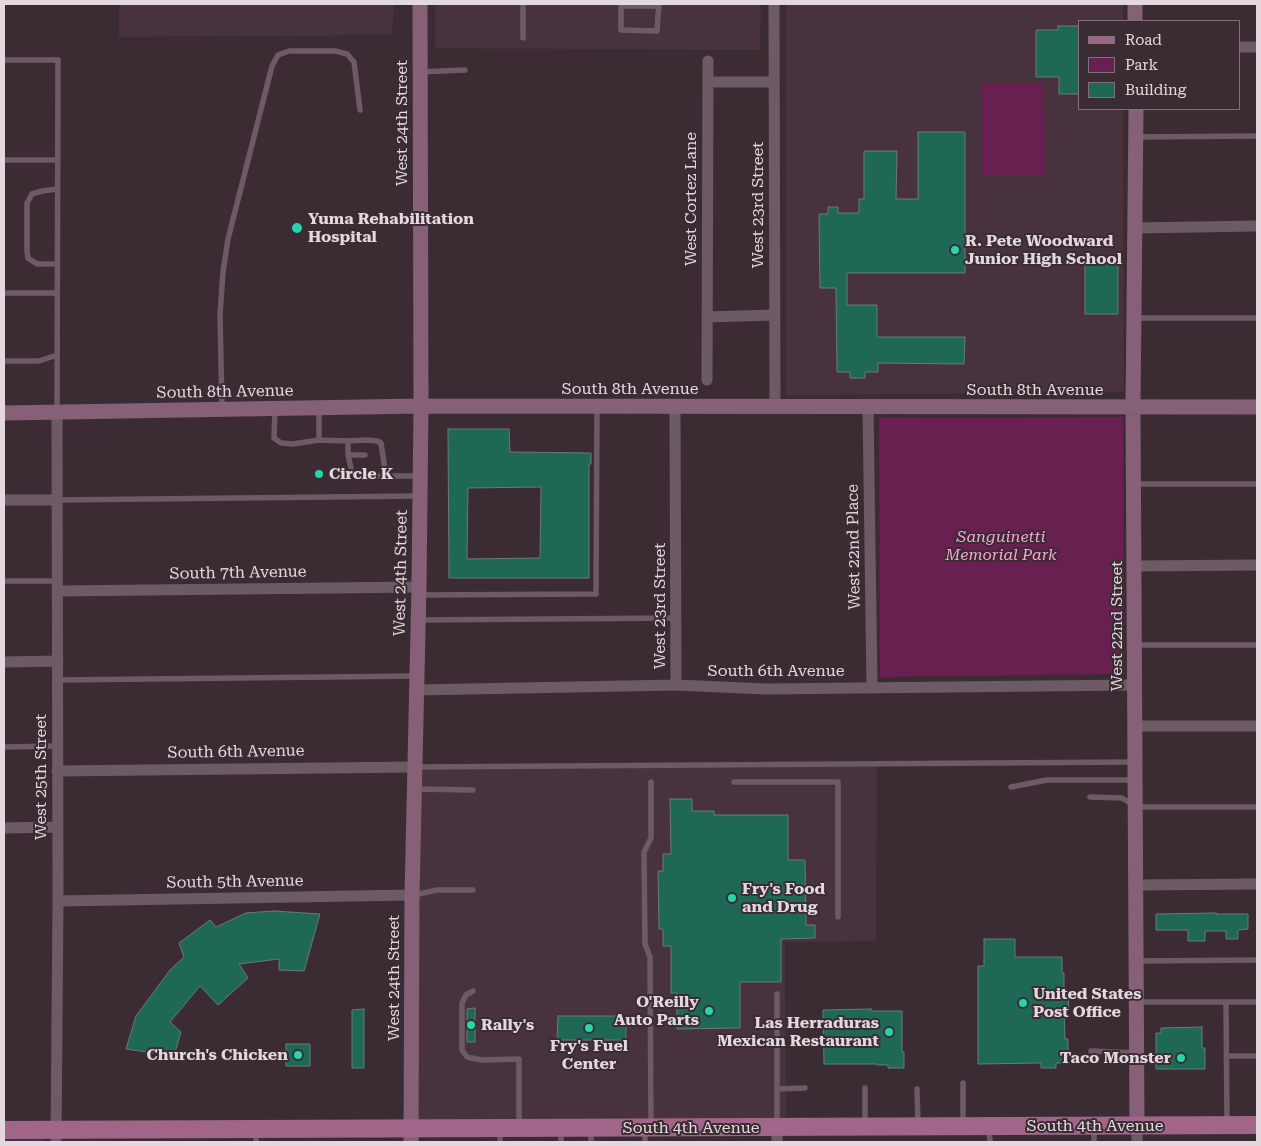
<!DOCTYPE html>
<html>
<head>
<meta charset="utf-8">
<style>
  body { margin:0 }
  #map { position:relative; width:1261px; height:1146px; overflow:hidden; background:#3b2c34; font-family:"Roboto Serif",serif }
  canvas { display:block }
  .frame { position:absolute; inset:0; border:5px solid #e2d8dd; pointer-events:none }
  .legend { position:absolute; left:1078px; top:20px; width:162px; height:90px; box-sizing:border-box; background:#3b2c34; border:1px solid #7e7178; margin:0; padding:6px 9px; list-style:none; font-size:15px; color:#e2d8dd }
  .legend li { display:flex; align-items:center; gap:10px; height:25px }
  .legend b { width:25px; border:1px solid #7e7178 }
</style>
</head>
<body>
<div id="map">
<canvas width="1261" height="1146"></canvas>
<div class="frame"></div>
<ul class="legend">
<li><b style="height:6px;background:#a1658a"></b>Road</li>
<li><b style="height:14px;background:#67204f"></b>Park</li>
<li><b style="height:14px;background:#1f6856"></b>Building</li>
</ul>
</div>
<script>
const ctx = document.querySelector('canvas').getContext('2d');
ctx.lineJoin = 'round';
function fill(path, color) {
  ctx.fillStyle = color;
  ctx.fill(path, 'evenodd');
}
function poly(rows) {
  const path = new Path2D();
  for (const r of rows) {
    path.moveTo(r[0], r[1]);
    for (let i = 2; i < r.length; i += 2) path.lineTo(r[i], r[i + 1]);
  }
  return path;
}
function stroke(path, color, width, dash) {
  ctx.strokeStyle = color;
  ctx.lineWidth = width;
  ctx.lineCap = dash ? 'butt' : 'round';
  ctx.setLineDash(dash || []);
  ctx.stroke(path);
}
function label(font, color, halo, rows, align = 'center') {
  ctx.font = font + ' "Roboto Serif",serif';
  ctx.lineWidth = 4;
  ctx.setLineDash([]);
  ctx.textBaseline = 'middle';
  ctx.strokeStyle = halo;
  ctx.fillStyle = color;
  for (const [text, x, y, turn = 0] of rows) {
    ctx.save();
    ctx.translate(x, y);
    ctx.rotate((+turn || 0) * Math.PI / 180);
    ctx.textAlign = isNaN(turn) ? turn : align;
    if (halo) ctx.strokeText(text, 0, 0);
    ctx.fillText(text, 0, 0);
    ctx.restore();
  }
}
fill(poly([
  [119,4,394,4,394,9,392,35,119,37],
  [435,4,761,4,760,50,435,48],
  [786,4,1123,4,1123,21,1080,21,1080,109,1123,109,1124,392,786,395],
  [877,764,876,941,785,942,786,1127,411,1129,415,767],
  [4,1130,45,1130,45,1142,4,1142]
]), '#47323e');
fill(poly([
  [981,83,1044,83,1045,175,981,175],
  [1123,417,1124,674,880,677,879,418]
]), '#67204f');
const building = poly([
  [1058,26,1080,26,1080,94,1059,94,1059,77,1036,77,1036,30,1058,30,1058,26],
  [918,132,965,132,965,273,847,273,847,305,877,305,877,337,965,337,964,364,878,363,878,372,865,372,865,378,850,378,850,372,837,372,836,288,820,288,819,214,828,214,828,207,838,207,838,213,859,213,859,199,864,199,864,151,897,151,896,199,918,199,918,132],
  [1085,264,1118,264,1118,314,1085,314,1085,264],
  [448,429,509,429,510,452,591,453,591,464,589,464,589,578,449,578,448,429],
  [541,487,540,558,467,559,468,488,541,487],
  [670,799,692,799,692,811,714,811,714,815,788,815,788,860,805,860,806,925,815,925,815,938,781,939,781,982,740,982,740,1028,677,1029,677,993,671,993,671,946,663,946,663,929,659,929,658,871,663,871,663,854,671,854,670,799],
  [274,911,320,914,304,971,279,970,279,959,239,964,248,978,218,1005,200,986,170,1022,181,1032,174,1056,126,1049,136,1016,170,970,184,957,179,943,210,920,216,927,246,913,274,911],
  [1216,913,1216,914,1248,914,1248,929,1238,930,1238,939,1226,939,1226,931,1205,931,1205,941,1188,941,1188,930,1156,930,1156,914,1216,913],
  [984,939,1015,939,1015,957,1062,957,1062,973,1064,973,1064,996,1068,996,1069,1010,1064,1010,1065,1039,1068,1039,1068,1053,1064,1053,1064,1063,1056,1063,1056,1068,1041,1068,1041,1063,978,1064,978,966,984,966,984,939],
  [475,1008,475,1042,467,1042,467,1009,475,1008],
  [364,1009,364,1068,352,1068,352,1010,364,1009],
  [871,1009,871,1011,902,1011,902,1052,904,1052,904,1068,888,1068,888,1065,877,1065,877,1064,824,1064,823,1010,871,1009],
  [558,1016,626,1016,626,1040,557,1040,558,1016],
  [1202,1027,1202,1048,1205,1048,1205,1069,1156,1069,1156,1033,1161,1033,1161,1028,1202,1027],
  [286,1044,310,1044,310,1066,286,1066,286,1044]
]);
fill(building, '#1f6856');
stroke(building, '#677c75', 1);
stroke(poly([
  [523,4,523,38],
  [659,6,621,6,621,30,657,31,658,16,659,6,659,4],
  [4,60,58,60,57,412],
  [420,72,465,70],
  [1136,137,1257,136],
  [4,160,58,160],
  [57,189,42,191,32,194,27,203,27,251,28,258,37,264,57,264],
  [4,293,57,293],
  [1136,318,1257,318],
  [4,361,39,361,57,355],
  [222,409,220,315,223,272,228,239,272,66,278,55,289,51,335,51,347,54,354,62,360,110],
  [275,409,274,438,281,443,293,444,319,440],
  [319,410,319,440,348,441,348,455,352,473,374,476,418,476],
  [348,441,367,440,377,441,381,443,386,476],
  [348,455,365,455],
  [1133,484,1257,484],
  [58,500,418,496],
  [4,581,58,581],
  [419,595,596,594,597,407],
  [418,620,676,618],
  [1135,645,1257,645],
  [58,680,416,676],
  [4,747,57,746],
  [415,767,1134,762],
  [734,782,838,782,838,917],
  [1011,787,1047,780,1134,780],
  [415,789,473,790],
  [1090,797,1122,798,1136,807,1257,807],
  [414,895,437,890,473,890],
  [1138,961,1257,960],
  [473,991,466,995,462,1003,462,1050,467,1057,481,1060,519,1059,519,1127],
  [777,994,777,1124],
  [1137,1002,1226,1002,1227,1124],
  [1226,1002,1257,1002],
  [1091,1051,1136,1053],
  [1226,1056,1257,1056],
  [963,1083,963,1123],
  [865,1088,865,1124],
  [777,1089,805,1088],
  [917,1089,918,1124],
  [651,1126,650,957,645,944,644,852,651,838,651,782],
  [591,1129,591,1142],
  [645,1129,645,1142],
  [989,1129,990,1142],
  [256,1131,256,1142],
  [500,1131,500,1142],
  [561,1142,561,1131],
  [1094,1142,1094,1127]
]), '#6c5b65', 5.5);
stroke(poly([
  [774,4,775,406],
  [1240,47,1257,47],
  [708,82,774,82],
  [1135,228,1257,226],
  [707,317,774,315],
  [707,380,708,61],
  [675,407,676,685],
  [868,407,872,687],
  [4,500,58,500],
  [1135,566,1257,565],
  [58,591,419,587],
  [4,662,58,661],
  [417,690,676,685,766,689,1134,685],
  [1136,726,1257,726],
  [57,771,415,767],
  [4,828,57,827],
  [1135,885,1257,884],
  [58,901,412,895],
  [1137,1126,1137,1142],
  [56,1142,58,901,57,412],
  [777,1142,777,1127]
]), '#6c5b65', 11);
stroke(poly([
  [1135,21,1135,4],
  [1136,109,1133,407,1137,1126],
  [4,413,421,406,1257,407],
  [411,1142,412,895,419,587,421,406,420,4]
]), '#866077', 15);
stroke(poly([
  [4,1130,1257,1125]
]), '#a1658a', 18);
for (const [x, y, r, color] of [
  [297,228,6,"#26d5ae"],
  [955,250,5,"#26d5ae"],
  [319,474,5,"#26d5ae"],
  [732,898,5,"#26d5ae"],
  [1023,1003,5,"#26d5ae"],
  [709,1011,5,"#26d5ae"],
  [471,1025,5,"#26d5ae"],
  [589,1028,5,"#26d5ae"],
  [889,1032,5,"#26d5ae"],
  [298,1055,5,"#26d5ae"],
  [1181,1058,5,"#26d5ae"]
]) {
  const dot = new Path2D();
  dot.arc(x, y, r, 0, 2 * Math.PI);
  ctx.fillStyle = color;
  ctx.fill(dot);
  stroke(dot, '#3b2c34', 2);
}
label('16px', '#e2d8dd', '#3b2c34', [
  ["West 24th Street",402,123,-90],
  ["West Cortez Lane",691,199,-90],
  ["West 23rd Street",758,205,-90],
  ["South 8th Avenue",630,389],
  ["South 8th Avenue",1035,390],
  ["South 8th Avenue",225,392,-1],
  ["West 22nd Place",854,547,-91],
  ["South 7th Avenue",238,573,-1],
  ["West 24th Street",401,573,-89],
  ["West 23rd Street",660,606,-90],
  ["West 22nd Street",1117,626,-90],
  ["South 6th Avenue",776,671],
  ["South 6th Avenue",236,752,-1],
  ["West 25th Street",41,777,-90],
  ["South 5th Avenue",235,882,-1],
  ["West 24th Street",394,978,-90],
  ["South 4th Avenue",1095,1126],
  ["South 4th Avenue",691,1128]
]);
label('bold 16px', '#e2d8dd', '#3b2c34', [
  ["Yuma Rehabilitation",308,219],
  ["Hospital",308,237],
  ["R. Pete Woodward",965,241],
  ["Junior High School",965,259],
  ["Circle K",329,474],
  ["Fry's Food",742,889],
  ["and Drug",742,907],
  ["United States",1033,994],
  ["Post Office",1033,1012],
  ["O'Reilly",699,1002,"right"],
  ["Auto Parts",699,1020,"right"],
  ["Las Herraduras",879,1023,"right"],
  ["Mexican Restaurant",879,1041,"right"],
  ["Rally's",481,1025],
  ["Fry's Fuel",589,1046,"center"],
  ["Center",589,1064,"center"],
  ["Church's Chicken",288,1055,"right"],
  ["Taco Monster",1171,1058,"right"]
], 'left');
label('italic 16px', '#fda1d8', '#3b2c34', [
  ["Sanguinetti",1001,537],
  ["Memorial Park",1001,555]
]);
</script>
</body>
</html>
